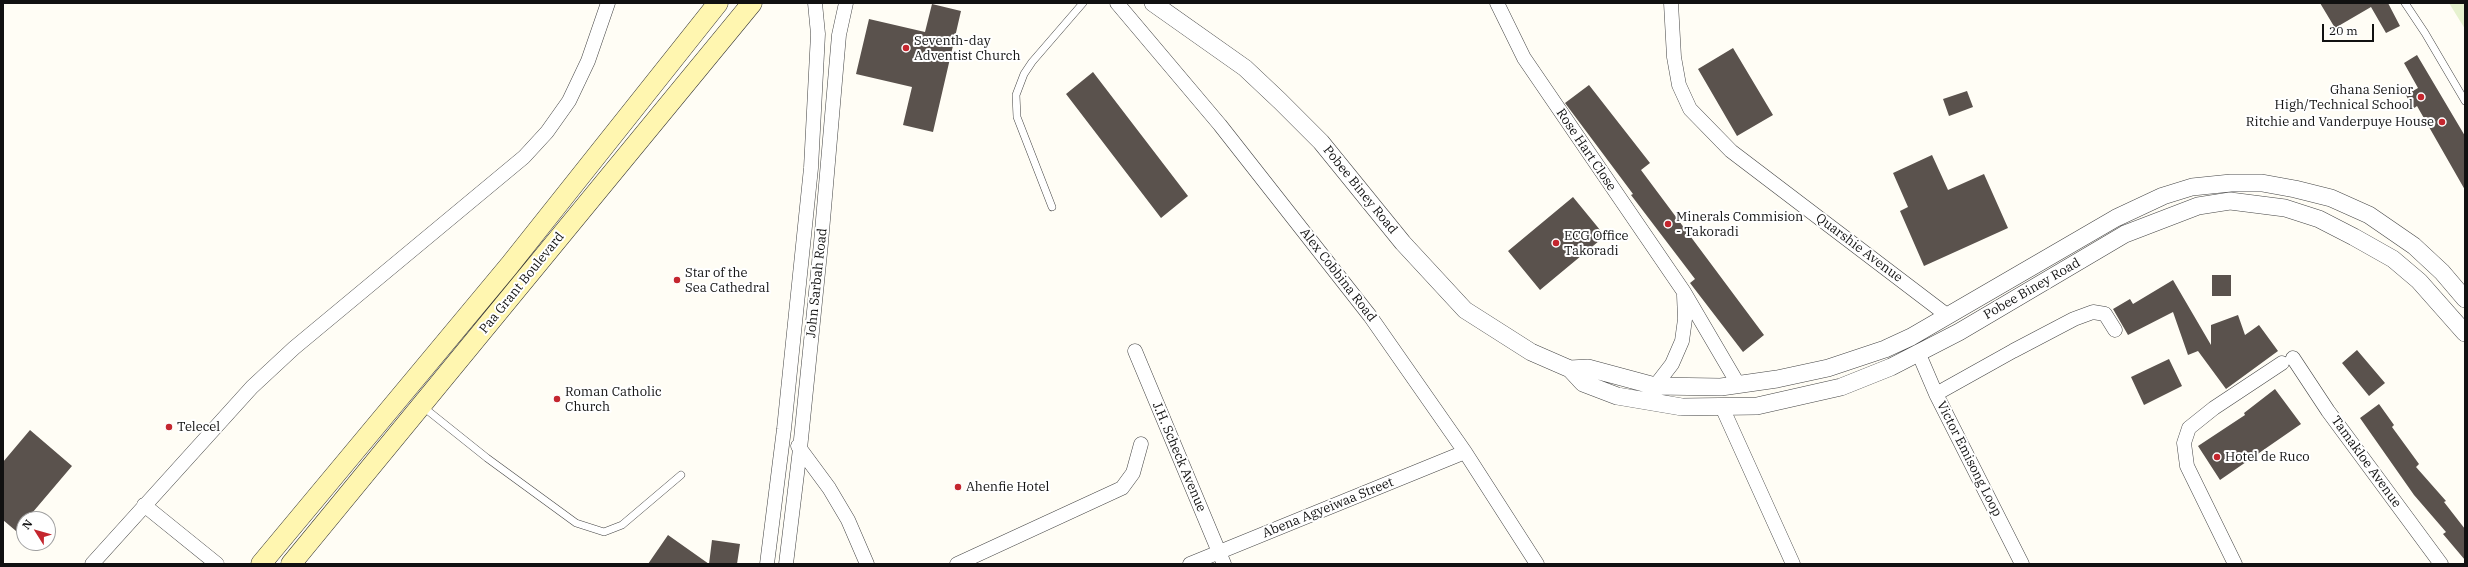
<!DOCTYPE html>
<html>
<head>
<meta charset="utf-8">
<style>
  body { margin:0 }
  #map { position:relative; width:2468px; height:567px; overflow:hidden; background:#fffdf5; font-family:"IBM Plex Serif",serif }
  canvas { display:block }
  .frame { position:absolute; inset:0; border:4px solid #111; pointer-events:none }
  .north { position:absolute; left:16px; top:511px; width:40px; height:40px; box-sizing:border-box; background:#fff; border:1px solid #a0a0a0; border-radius:50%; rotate:307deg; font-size:11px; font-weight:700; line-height:16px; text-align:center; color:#111 }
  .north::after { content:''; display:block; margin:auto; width:14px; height:18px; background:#c4262e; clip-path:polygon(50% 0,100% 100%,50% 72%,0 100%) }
  .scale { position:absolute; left:2322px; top:24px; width:52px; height:18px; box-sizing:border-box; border:2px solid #111; border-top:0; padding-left:5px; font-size:12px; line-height:14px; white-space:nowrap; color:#111; -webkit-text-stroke:3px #fff; paint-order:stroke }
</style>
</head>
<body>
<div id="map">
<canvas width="2468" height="567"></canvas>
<div class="frame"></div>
<div class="north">N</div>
<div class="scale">20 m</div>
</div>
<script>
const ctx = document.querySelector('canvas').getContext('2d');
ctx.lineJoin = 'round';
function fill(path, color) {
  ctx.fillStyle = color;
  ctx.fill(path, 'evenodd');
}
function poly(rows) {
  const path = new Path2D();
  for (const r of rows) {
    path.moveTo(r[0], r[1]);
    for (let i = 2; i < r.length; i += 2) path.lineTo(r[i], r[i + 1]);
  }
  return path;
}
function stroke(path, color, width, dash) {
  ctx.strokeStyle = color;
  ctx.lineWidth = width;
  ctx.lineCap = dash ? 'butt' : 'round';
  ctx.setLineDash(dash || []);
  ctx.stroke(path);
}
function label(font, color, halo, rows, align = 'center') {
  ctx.font = font + ' "IBM Plex Serif",serif';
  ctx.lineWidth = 4;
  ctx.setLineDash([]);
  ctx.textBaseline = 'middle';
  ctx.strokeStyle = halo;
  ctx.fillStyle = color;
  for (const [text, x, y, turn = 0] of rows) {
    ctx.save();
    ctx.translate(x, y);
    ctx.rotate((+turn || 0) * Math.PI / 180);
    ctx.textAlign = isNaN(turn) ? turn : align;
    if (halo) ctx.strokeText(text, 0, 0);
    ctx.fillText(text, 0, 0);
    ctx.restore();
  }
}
fill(poly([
  [2449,3,2465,3,2465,29]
]), '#e6f2cf');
fill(poly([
  [2320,3,2388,3,2400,26,2386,33,2371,7,2335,28],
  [932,4,961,11,933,132,903,125,912,87,856,74,869,19,925,32],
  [1733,48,1773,115,1737,136,1698,69],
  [2417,55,2465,136,2465,190,2417,106,2413,109,2406,95,2418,88,2404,63],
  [1093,72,1188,196,1161,218,1066,94],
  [1589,85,1650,163,1641,170,1764,335,1743,352,1690,283,1695,279,1631,195,1633,194,1565,103],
  [1967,91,1973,107,1949,116,1943,99],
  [1932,155,1948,190,1984,174,2008,228,1924,266,1900,211,1908,207,1893,173],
  [1573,197,1605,236,1540,290,1508,251],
  [2212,275,2231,275,2231,296,2212,296],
  [2173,280,2211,345,2211,325,2238,315,2245,335,2259,325,2278,351,2226,389,2198,351,2188,355,2173,312,2128,335,2113,309,2130,299,2133,304],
  [2357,350,2385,383,2369,396,2342,363],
  [2169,359,2182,386,2144,405,2131,377],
  [2275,389,2301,424,2220,480,2198,446,2245,415,2244,413],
  [2379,404,2394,425,2392,427,2419,464,2416,467,2446,501,2444,502,2465,529,2465,560,2443,534,2446,532,2414,495,2360,418],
  [30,430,72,466,27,519,24,519,16,531,3,520,3,462],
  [668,535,709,564,712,540,740,544,737,564,648,564]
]), '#5a524d');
const service = poly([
  [2405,3,2425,33,2465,101],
  [1052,207,1017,117,1016,95,1024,74,1032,62,1083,3],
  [422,406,487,458,576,523,604,532,622,525,681,475]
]);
const minor = poly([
  [1117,3,1220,125,1370,316,1465,452,1537,564],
  [1497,3,1524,58,1684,292,1738,384],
  [1671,3,1674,57,1679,85,1690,109,1731,151,1948,316],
  [1135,351,1224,564],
  [1918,352,1936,394,2022,564],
  [2293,358,2328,411,2441,564],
  [1655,386,1672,364,1682,341,1685,319,1684,295],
  [1936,394,2013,351,2074,319,2093,312,2105,314,2115,330],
  [1722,407,1793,564],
  [798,446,829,488,848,520,867,564],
  [144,505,217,564],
  [92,564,252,387,294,348,524,157,547,132,569,101,588,61,608,3],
  [767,564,784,429,811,168,818,34,815,3],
  [786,564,800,449,821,243,839,35,846,3],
  [957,564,1122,488,1133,473,1141,444],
  [1190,564,1465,452],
  [2235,564,2187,466,2184,443,2189,428,2214,408,2282,363]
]);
const tertiary = poly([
  [1153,3,1245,68,1280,101,1321,142,1403,243,1465,310,1531,352,1570,369,1583,383,1617,396,1682,407,1757,406,1841,387,1891,367,1959,332,2125,234,2198,206,2230,201,2285,208,2319,219,2354,237,2393,259,2419,281,2465,333],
  [1570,369,1588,368,1655,386,1721,387,1777,379,1828,368,1885,349,1911,337,2116,218,2163,196,2192,187,2231,183,2262,183,2295,189,2331,198,2369,215,2414,246,2442,272,2465,299]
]);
const secondary = poly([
  [261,564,509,266,718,3],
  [291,564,752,3]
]);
stroke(service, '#444', 8);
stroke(minor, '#444', 15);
stroke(tertiary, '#444', 18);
stroke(secondary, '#333', 21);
stroke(service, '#fff', 7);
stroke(minor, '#fff', 14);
stroke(tertiary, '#fff', 17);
stroke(secondary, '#fff6b0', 20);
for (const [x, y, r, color] of [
  [906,48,4,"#c4262e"],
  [2421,97,4,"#c4262e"],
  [2442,122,4,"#c4262e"],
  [1668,224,4,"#c4262e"],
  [1556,243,4,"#c4262e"],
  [677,280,4,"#c4262e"],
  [557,399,4,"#c4262e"],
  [169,427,4,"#c4262e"],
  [2217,457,4,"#c4262e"],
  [958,487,4,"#c4262e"]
]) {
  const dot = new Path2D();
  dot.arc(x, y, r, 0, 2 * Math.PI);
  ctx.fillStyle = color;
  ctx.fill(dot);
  stroke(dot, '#fff', 1.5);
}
label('13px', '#111', '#fff', [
  ["Seventh-day",914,41],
  ["Adventist Church",914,56],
  ["Ghana Senior",2413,90,"right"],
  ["High/Technical School",2413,105,"right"],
  ["Ritchie and Vanderpuye House",2434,122,"right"],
  ["Minerals Commision",1676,217],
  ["- Takoradi",1676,232],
  ["ECG Office",1564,236],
  ["Takoradi",1564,251],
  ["Star of the",685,273],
  ["Sea Cathedral",685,288],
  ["Roman Catholic",565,392],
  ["Church",565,407],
  ["Telecel",177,427],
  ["Hotel de Ruco",2225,457],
  ["Ahenfie Hotel",966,487]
], 'left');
label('13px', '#111', '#fff', [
  ["Rose Hart Close",1586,150,56],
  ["Pobee Biney Road",1360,190,51],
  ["Quarshie Avenue",1859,248,37],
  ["Alex Cobbina Road",1338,275,52],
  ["Paa Grant Boulevard",522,283,-51],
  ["John Sarbah Road",817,283,-84],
  ["Pobee Biney Road",2032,289,-30],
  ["J.H. Scheck Avenue",1179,457,67],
  ["Victor Emisong Loop",1969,459,63],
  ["Tamakloe Avenue",2366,462,54],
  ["Abena Agyeiwaa Street",1328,508,-22]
]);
</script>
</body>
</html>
